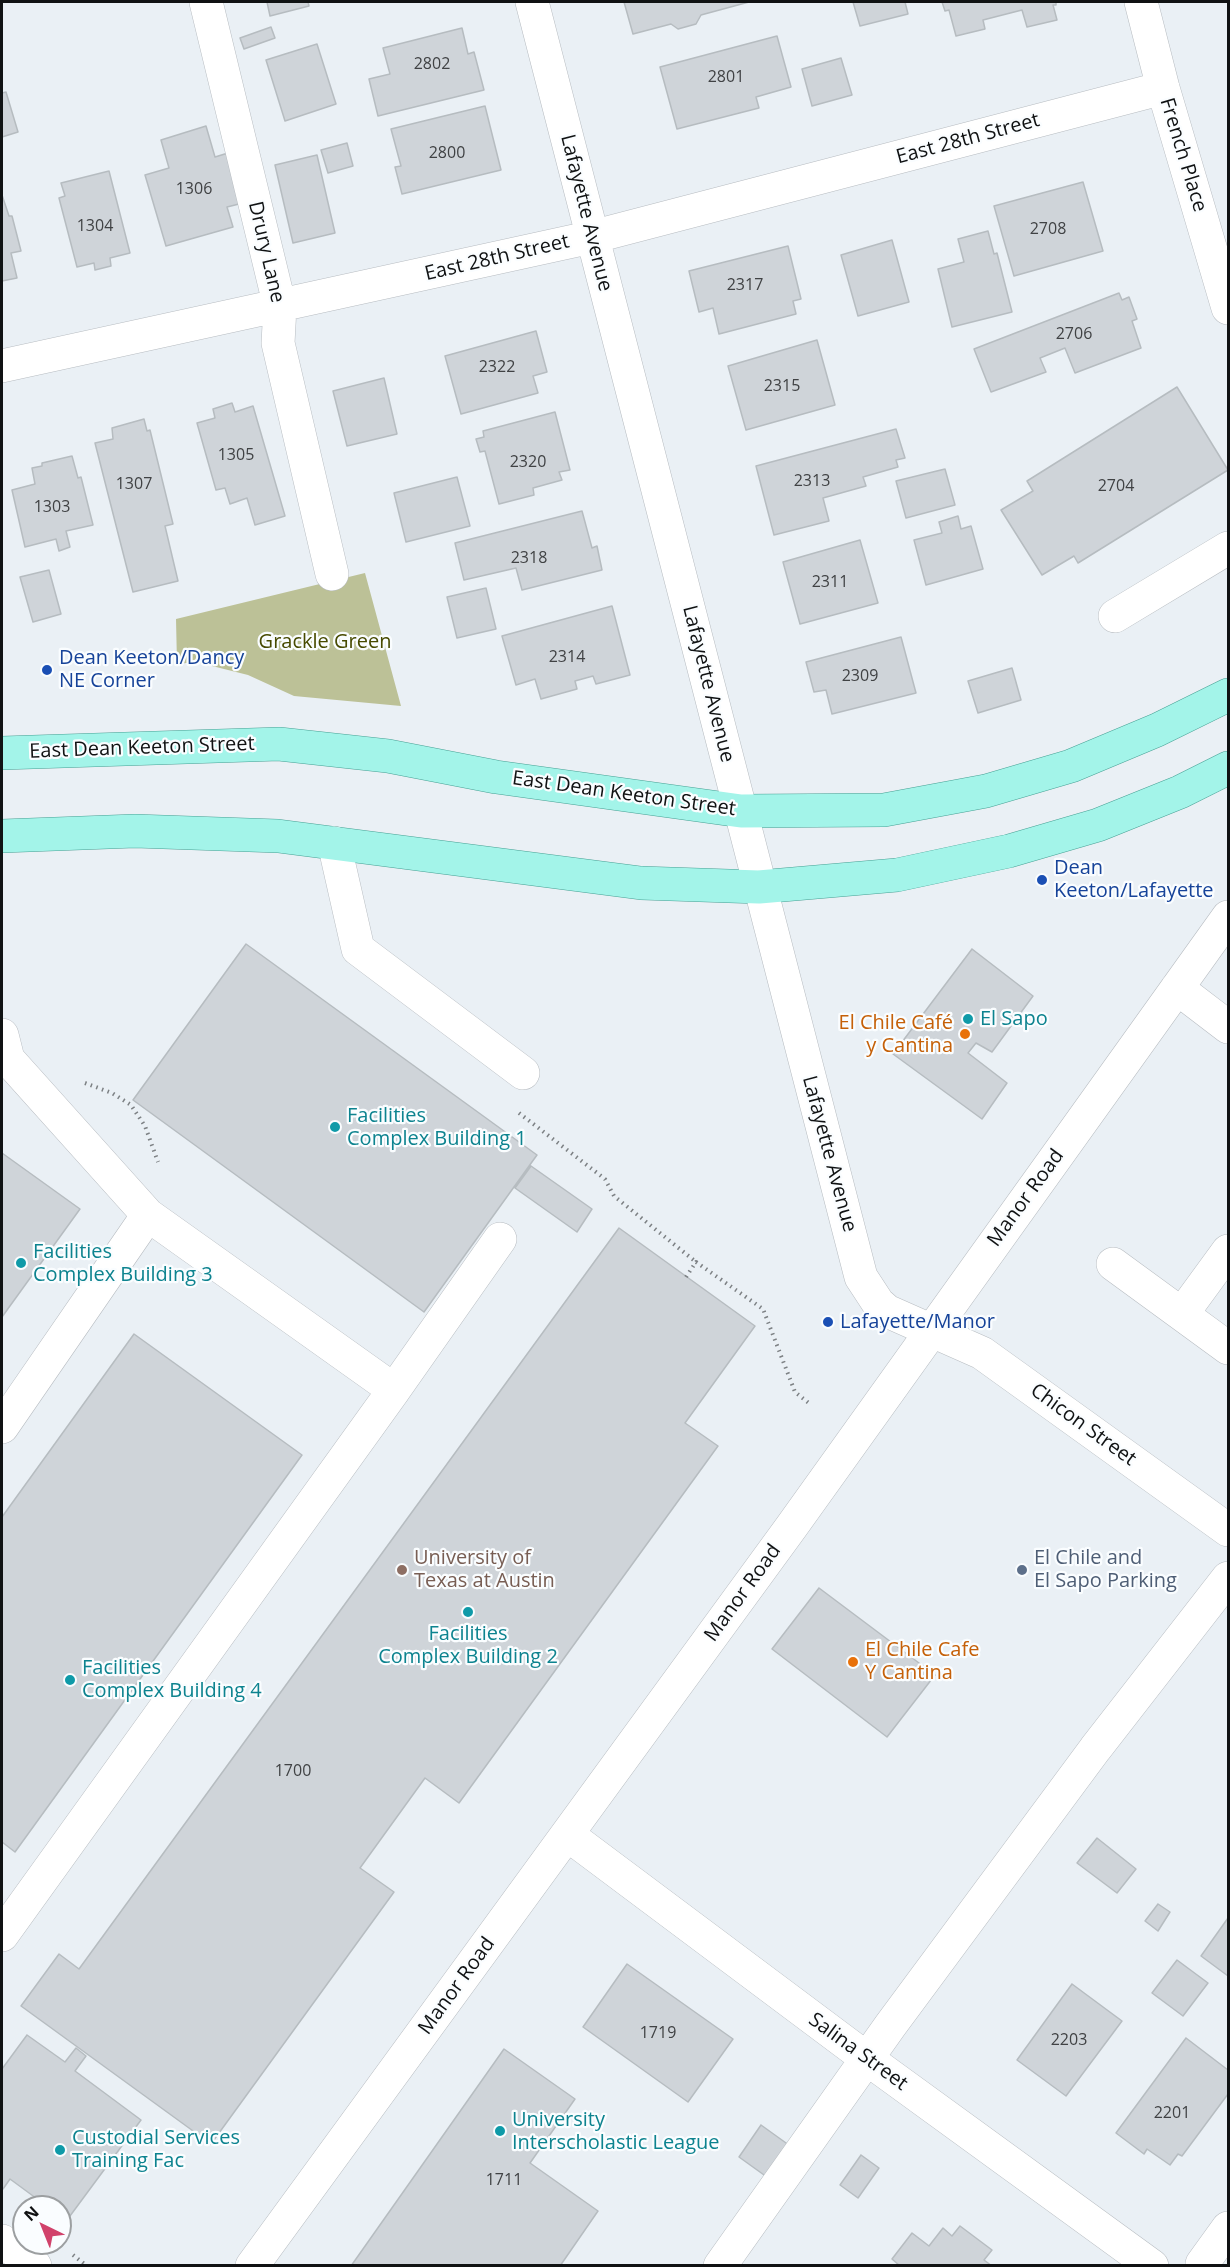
<!DOCTYPE html>
<html>
<head>
<meta charset="utf-8">
<style>
  body { margin:0 }
  #map { position:relative; width:1230px; height:2267px; overflow:hidden; background:#eaf0f5; font-family:"Open Sans",sans-serif }
  canvas { display:block }
  .frame { position:absolute; inset:0; border:3px solid #101213; pointer-events:none }
  .north { position:absolute; left:12px; top:2195px; width:60px; height:60px; box-sizing:border-box; background:#fafdff; border:2px solid #9c9fa1; border-radius:50%; rotate:317deg; font-size:16px; font-weight:700; line-height:24px; text-align:center; color:#101213 }
  .north::after { content:''; display:block; margin:auto; width:21px; height:27px; background:#d1426b; clip-path:polygon(50% 0,100% 100%,50% 72%,0 100%) }
</style>
</head>
<body>
<div id="map">
<canvas width="1230" height="2267"></canvas>
<div class="frame"></div>
<div class="north">N</div>
</div>
<script>
const ctx = document.querySelector('canvas').getContext('2d');
ctx.lineJoin = 'round';
function fill(path, color) {
  ctx.fillStyle = color;
  ctx.fill(path, 'evenodd');
}
function poly(rows) {
  const path = new Path2D();
  for (const r of rows) {
    path.moveTo(r[0], r[1]);
    for (let i = 2; i < r.length; i += 2) path.lineTo(r[i], r[i + 1]);
  }
  return path;
}
function stroke(path, color, width, dash) {
  ctx.strokeStyle = color;
  ctx.lineWidth = width;
  ctx.lineCap = dash ? 'butt' : 'round';
  ctx.setLineDash(dash || []);
  ctx.stroke(path);
}
function label(font, color, halo, rows, align = 'center') {
  ctx.font = font + ' "Open Sans",sans-serif';
  ctx.lineWidth = 4.5;
  ctx.setLineDash([]);
  ctx.textBaseline = 'middle';
  ctx.strokeStyle = halo;
  ctx.fillStyle = color;
  for (const [text, x, y, turn = 0] of rows) {
    ctx.save();
    ctx.translate(x, y);
    ctx.rotate((+turn || 0) * Math.PI / 180);
    ctx.textAlign = isNaN(turn) ? turn : align;
    if (halo) ctx.strokeText(text, 0, 0);
    ctx.fillText(text, 0, 0);
    ctx.restore();
  }
}
fill(poly([
  [365,573,401,706,294,696,248,675,196,662,177,664,176,619]
]), '#bcc197');
const building = poly([
  [267,2,308,2,309,6,270,16,267,2],
  [624,2,749,2,701,15,696,24,678,29,671,24,633,34,624,2],
  [853,2,905,2,908,14,860,26,853,2],
  [942,2,1056,2,1056,5,1053,5,1057,20,1027,27,1022,10,983,20,985,29,956,36,949,10,945,11,942,2],
  [271,27,275,38,244,49,240,38,271,27],
  [462,28,468,54,474,52,484,90,378,116,369,79,390,74,383,48,462,28],
  [777,36,791,87,756,97,759,108,677,129,660,67,777,36],
  [317,44,336,104,285,121,266,60,317,44],
  [841,58,852,95,812,106,802,69,841,58],
  [6,92,18,132,2,137,2,93,6,92],
  [485,106,501,170,402,194,395,167,401,166,391,129,485,106],
  [206,126,215,157,228,153,243,203,227,207,233,227,166,246,145,175,169,168,161,140,206,126],
  [347,143,353,166,328,173,321,150,347,143],
  [317,155,335,233,293,243,275,165,317,155],
  [109,171,130,253,110,258,111,266,95,270,94,263,77,267,59,198,65,196,61,183,109,171],
  [1083,182,1103,251,1014,276,994,206,1083,182],
  [2,195,9,216,12,216,21,251,11,253,17,278,2,281,2,195],
  [988,231,994,254,997,253,1012,312,952,327,938,269,964,262,958,239,988,231],
  [892,240,909,302,858,316,841,255,892,240],
  [788,246,801,299,793,301,796,314,719,334,713,308,699,312,689,271,788,246],
  [1119,293,1122,300,1129,297,1137,319,1132,321,1141,348,1075,373,1065,348,1040,358,1046,372,991,392,974,349,1119,293],
  [536,331,547,372,533,376,538,393,461,414,445,356,536,331],
  [817,340,835,405,746,430,728,366,817,340],
  [384,378,397,434,347,446,333,391,384,378],
  [1177,387,1228,470,1078,563,1074,556,1042,575,1001,510,1033,491,1027,481,1177,387],
  [232,403,235,412,253,406,285,516,255,525,247,498,230,504,225,488,216,490,197,423,215,418,213,409,232,403],
  [555,412,570,470,559,472,562,480,533,488,534,495,499,504,485,451,480,452,476,439,484,437,483,431,555,412],
  [144,419,147,431,150,430,173,524,165,526,178,581,133,592,95,443,113,439,112,428,144,419],
  [896,429,905,458,896,460,898,467,863,477,866,486,823,498,829,521,774,535,756,466,896,429],
  [72,456,78,478,81,477,93,525,66,531,70,547,59,551,56,539,25,547,12,490,35,484,32,468,42,466,42,463,72,456],
  [945,469,955,505,906,518,896,481,945,469],
  [457,477,470,526,406,542,394,493,457,477],
  [582,511,592,548,597,546,602,570,522,590,516,568,464,580,455,543,582,511],
  [958,516,961,529,971,526,983,569,926,585,914,540,942,533,939,522,958,516],
  [860,540,878,603,800,624,783,562,860,540],
  [49,570,61,614,33,622,20,577,49,570],
  [486,588,496,629,457,638,447,597,486,588],
  [612,606,630,675,596,684,593,676,575,681,577,689,541,699,535,679,516,685,502,636,612,606],
  [901,637,916,693,832,714,826,690,814,692,806,662,901,637],
  [1012,668,1021,700,978,713,968,681,1012,668],
  [246,944,537,1155,424,1312,133,1100,246,944],
  [972,949,1033,996,992,1052,976,1043,968,1053,1007,1083,982,1119,893,1054,972,949],
  [2,1153,80,1209,2,1317,2,1153],
  [531,1166,592,1209,577,1232,515,1188,531,1166],
  [619,1228,755,1326,685,1423,718,1446,459,1803,425,1778,360,1868,394,1892,211,2144,21,2006,59,1954,79,1969,619,1228],
  [134,1334,302,1455,15,1852,2,1842,2,1517,134,1334],
  [819,1588,935,1675,887,1737,772,1649,819,1588],
  [1097,1838,1136,1869,1117,1893,1077,1863,1097,1838],
  [1158,1904,1170,1912,1158,1931,1145,1921,1158,1904],
  [1228,1918,1228,1976,1201,1956,1228,1918],
  [1177,1960,1208,1983,1183,2016,1152,1993,1177,1960],
  [627,1964,733,2039,688,2102,583,2027,627,1964],
  [1072,1984,1122,2021,1066,2096,1017,2060,1072,1984],
  [27,2035,65,2062,76,2048,86,2056,75,2071,141,2120,67,2220,60,2216,60,2207,48,2207,10,2179,3,2189,2,2188,2,2069,27,2035],
  [1186,2038,1228,2070,1228,2094,1182,2156,1178,2154,1170,2165,1147,2149,1144,2154,1116,2133,1186,2038],
  [504,2049,575,2099,530,2163,598,2211,560,2266,351,2266,504,2049],
  [761,2125,793,2148,771,2180,739,2157,761,2125],
  [861,2155,879,2168,858,2198,840,2185,861,2155],
  [960,2226,992,2250,984,2260,992,2266,900,2266,892,2259,912,2233,929,2246,943,2228,952,2236,960,2226]
]);
fill(building, '#cfd4d9');
stroke(building, '#b6bcc0', 1.5);
const minor = poly([
  [206,2,280,307,278,343,332,574],
  [532,2,861,1277,878,1303,887,1311,982,1353,1228,1530],
  [1141,2,1163,88,1228,308],
  [2,366,592,237,1163,88],
  [1115,616,1228,548],
  [334,843,358,949,523,1073],
  [1177,988,1228,1027],
  [2,1035,8,1059,148,1215,394,1390,2,1935],
  [1113,1264,1228,1348],
  [1182,1314,1228,1251],
  [394,1390,500,1239],
  [2,1427,148,1215],
  [568,1835,866,2058,1152,2266],
  [2,2241,35,2266],
  [1202,2264,1228,2228],
  [252,2266,792,1526,1228,917],
  [720,2266,890,2026,1095,1749,1228,1578]
]);
const major = poly([
  [2,753,279,744,388,756,496,777,741,811,884,810,986,791,1071,766,1157,730,1228,695],
  [2,836,135,831,278,836,641,883,759,887,897,875,1009,851,1098,825,1180,792,1228,768]
]);
stroke(minor, '#b7bcc1', 34);
stroke(major, '#48a094', 34);
stroke(poly([
  [85,1083,112,1093,131,1105,145,1126,158,1162],
  [519,1113,605,1179,614,1196,696,1262],
  [686,1277,696,1262,763,1309,795,1392,810,1404],
  [73,2255,87,2266]
]), '#7d8184', 4, [1.5, 4.5]);
stroke(minor, '#fff', 33);
stroke(major, '#a3f4e9', 33);
for (const [x, y, r, color] of [
  [47,670,6,"#1a4fb4"],
  [1042,880,6,"#1a4fb4"],
  [968,1019,6,"#0f9aa8"],
  [965,1034,6,"#e8710a"],
  [335,1127,6,"#0f9aa8"],
  [21,1263,6,"#0f9aa8"],
  [828,1322,6,"#1a4fb4"],
  [402,1570,6,"#8d6e63"],
  [1022,1570,6,"#5c6f8a"],
  [468,1612,6,"#0f9aa8"],
  [853,1662,6,"#e8710a"],
  [70,1680,6,"#0f9aa8"],
  [500,2131,6,"#0f9aa8"],
  [60,2150,6,"#0f9aa8"]
]) {
  const dot = new Path2D();
  dot.arc(x, y, r, 0, 2 * Math.PI);
  ctx.fillStyle = color;
  ctx.fill(dot);
  stroke(dot, '#fafdff', 2);
}
label('16px', '#404244', null, [
  ["2802",432,64],
  ["2801",726,77],
  ["2800",447,153],
  ["1306",194,189],
  ["1304",95,226],
  ["2708",1048,229],
  ["2317",745,285],
  ["2706",1074,334],
  ["2322",497,367],
  ["2315",782,386],
  ["1305",236,455],
  ["2320",528,462],
  ["2313",812,481],
  ["1307",134,484],
  ["2704",1116,486],
  ["1303",52,507],
  ["2318",529,558],
  ["2311",830,582],
  ["2314",567,657],
  ["2309",860,676],
  ["1700",293,1771],
  ["1719",658,2033],
  ["2203",1069,2040],
  ["2201",1172,2113],
  ["1711",504,2180]
]);
label('20px', '#101213', '#fafdff', [
  ["East 28th Street",968,139,-15],
  ["French Place",1183,155,73],
  ["Lafayette Avenue",586,213,76],
  ["Drury Lane",266,252,77],
  ["East 28th Street",497,258,-13],
  ["Lafayette Avenue",708,684,76],
  ["East Dean Keeton Street",142,748,-2],
  ["East Dean Keeton Street",624,794,8],
  ["Lafayette Avenue",829,1154,75],
  ["Manor Road",1026,1198,-54],
  ["Chicon Street",1083,1425,36],
  ["Manor Road",743,1593,-54],
  ["Manor Road",457,1986,-54],
  ["Salina Street",858,2052,36]
]);
label('20px', '#474a00', '#fafdff', [
  ["Grackle Green",325,642]
]);
label('20px', '#164399', '#fafdff', [
  ["Dean Keeton/Dancy",59,658],
  ["NE Corner",59,681],
  ["Dean",1054,868],
  ["Keeton/Lafayette",1054,891],
  ["Lafayette/Manor",840,1322]
], 'left');
label('20px', '#0d838f', '#fafdff', [
  ["El Sapo",980,1019],
  ["Facilities",347,1116],
  ["Complex Building 1",347,1139],
  ["Facilities",33,1252],
  ["Complex Building 3",33,1275],
  ["Facilities",468,1634,"center"],
  ["Complex Building 2",468,1657,"center"],
  ["Facilities",82,1668],
  ["Complex Building 4",82,1691],
  ["University",512,2120],
  ["Interscholastic League",512,2143],
  ["Custodial Services",72,2138],
  ["Training Fac",72,2161]
], 'left');
label('20px', '#c56008', '#fafdff', [
  ["El Chile Café",953,1023],
  ["y Cantina",953,1046],
  ["El Chile Cafe",865,1650,"left"],
  ["Y Cantina",865,1673,"left"]
], 'right');
label('20px', '#785e54', '#fafdff', [
  ["University of",414,1558],
  ["Texas at Austin",414,1581]
], 'left');
label('20px', '#4e5e75', '#fafdff', [
  ["El Chile and",1034,1558],
  ["El Sapo Parking",1034,1581]
], 'left');
</script>
</body>
</html>
